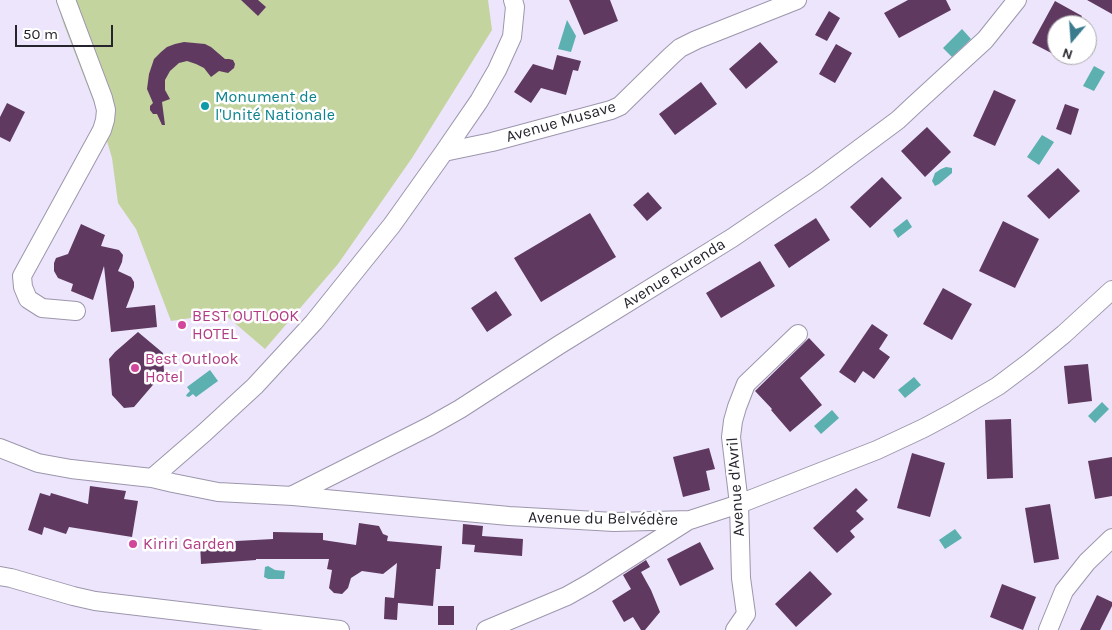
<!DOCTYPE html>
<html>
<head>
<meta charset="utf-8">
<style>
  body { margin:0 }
  #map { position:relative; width:1112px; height:630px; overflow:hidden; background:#ece5fc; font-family:Karla,sans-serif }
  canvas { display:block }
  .north { position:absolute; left:1047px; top:15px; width:50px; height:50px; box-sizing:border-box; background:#fff; border:1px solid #a8a7ab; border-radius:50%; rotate:198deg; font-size:14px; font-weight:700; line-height:20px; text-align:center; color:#26242c }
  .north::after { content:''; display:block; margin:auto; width:18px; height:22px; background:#3a7c8e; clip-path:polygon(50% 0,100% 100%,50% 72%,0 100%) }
  .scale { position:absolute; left:15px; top:25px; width:98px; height:22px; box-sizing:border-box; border:2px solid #26242c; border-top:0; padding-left:6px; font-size:15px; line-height:18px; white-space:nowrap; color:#26242c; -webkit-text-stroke:4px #fff; paint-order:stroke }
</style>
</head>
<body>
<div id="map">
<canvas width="1112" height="630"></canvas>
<div class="north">N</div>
<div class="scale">50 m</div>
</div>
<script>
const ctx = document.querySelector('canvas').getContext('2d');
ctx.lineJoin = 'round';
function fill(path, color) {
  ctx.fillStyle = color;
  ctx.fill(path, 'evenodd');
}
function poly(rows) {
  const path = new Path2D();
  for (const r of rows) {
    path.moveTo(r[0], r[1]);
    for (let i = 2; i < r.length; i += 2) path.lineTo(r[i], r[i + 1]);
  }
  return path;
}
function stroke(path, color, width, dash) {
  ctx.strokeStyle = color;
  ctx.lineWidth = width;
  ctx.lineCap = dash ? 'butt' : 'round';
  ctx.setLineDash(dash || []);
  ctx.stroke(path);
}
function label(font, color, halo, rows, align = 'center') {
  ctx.font = font + ' Karla,sans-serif';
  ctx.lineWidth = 5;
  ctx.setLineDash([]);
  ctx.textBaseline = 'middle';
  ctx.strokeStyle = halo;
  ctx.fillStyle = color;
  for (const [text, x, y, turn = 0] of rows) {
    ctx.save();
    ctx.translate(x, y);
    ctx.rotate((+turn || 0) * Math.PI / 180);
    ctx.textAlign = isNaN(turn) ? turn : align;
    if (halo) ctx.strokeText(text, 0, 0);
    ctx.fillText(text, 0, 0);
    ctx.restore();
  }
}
fill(poly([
  [56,0,488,0,492,30,412,158,338,264,265,349,223,313,171,321,136,229,118,203,112,158,101,121,64,25]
]), '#c3d49f');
fill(poly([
  [567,20,576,36,571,52,558,49],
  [962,29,971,39,952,57,943,48],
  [1094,66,1105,72,1094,91,1083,86],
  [1042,135,1054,142,1039,165,1027,157],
  [946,167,952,168,952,173,939,184,935,186,932,181,935,173,941,169],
  [907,219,912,227,898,238,893,230],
  [210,370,218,381,196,397,193,394,189,397,186,396,187,394,190,391,187,387],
  [914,377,921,385,905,398,898,390],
  [1102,402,1109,409,1095,423,1088,416],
  [832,410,839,418,821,434,814,426],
  [955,529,962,538,945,549,939,540],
  [268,566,275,570,285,571,284,579,268,579,264,577,265,567]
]), '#5cb0b0');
fill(poly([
  [241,0,258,0,266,7,258,16],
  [569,0,610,0,618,21,584,35],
  [908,0,946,0,951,10,899,38,884,13],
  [1087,0,1112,0,1112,14],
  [1055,1,1082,16,1077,25,1057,25,1057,56,1032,43],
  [829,11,840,18,827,41,815,35],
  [184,42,205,44,211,47,225,59,229,59,233,60,235,64,234,68,228,73,219,71,211,77,204,68,196,64,187,61,179,63,170,71,165,80,165,90,170,99,162,102,165,125,162,125,157,114,153,114,150,110,150,106,153,103,147,89,149,74,154,59,161,52,167,47,175,44],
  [760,42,778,62,746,89,729,69],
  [836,44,852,53,835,83,819,74],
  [557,55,581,61,578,71,573,70,566,95,541,88,531,103,514,92,533,64,553,70],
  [701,82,717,104,675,135,659,114],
  [994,90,1016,100,995,146,973,136],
  [7,103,25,112,10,142,0,137,0,117],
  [1065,104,1079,109,1071,135,1056,129],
  [927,127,951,152,925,177,901,151],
  [1058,168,1080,191,1049,219,1027,196],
  [882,177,902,198,870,228,850,207],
  [648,192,662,208,647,221,633,205],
  [590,213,616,257,541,302,514,258],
  [816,218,830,240,789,268,774,245],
  [1003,221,1039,239,1015,288,979,271],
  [81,224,105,235,101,246,119,250,123,255,122,262,118,271,131,277,134,282,134,287,126,308,155,305,157,327,111,332,104,266,93,300,71,291,73,284,58,278,54,271,54,263,56,258,68,254],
  [760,261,775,286,721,318,706,293],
  [943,288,972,304,952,340,923,324],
  [496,291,512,315,487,332,471,308],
  [872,324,888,335,879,349,890,357,874,379,863,371,855,383,839,372],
  [138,332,163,353,164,372,134,407,124,408,112,395,109,359,115,352],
  [809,338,825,355,800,378,822,405,790,432,771,410,772,409,755,391],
  [1088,364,1092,401,1068,404,1064,366],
  [1011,419,1013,478,987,479,985,420],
  [709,448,715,469,706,471,710,490,683,497,673,457],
  [912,453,945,463,930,517,897,508],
  [1112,457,1112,496,1095,499,1088,461],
  [90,486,126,491,124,499,138,501,132,537,69,527,66,534,44,527,42,535,28,530,40,493,50,496,51,493,88,504],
  [856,488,868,500,856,511,864,519,850,531,855,537,837,553,813,528],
  [1050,504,1059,559,1034,563,1025,508],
  [359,523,379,526,383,534,388,536,387,541,442,546,440,569,436,569,433,606,398,603,397,620,384,619,385,597,394,598,397,563,383,574,362,571,351,578,348,588,342,594,334,593,329,588,332,570,327,569,329,559,256,559,256,560,201,564,200,543,273,539,273,532,323,533,323,540,356,545],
  [463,524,483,526,482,536,523,539,522,556,474,552,475,545,462,544],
  [700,542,714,569,680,586,667,559],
  [646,560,650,567,641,572,651,590,660,612,645,630,641,630,633,617,624,622,612,601,631,589,623,575],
  [810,571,832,594,796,627,775,604],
  [1002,584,1036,597,1023,630,990,617],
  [1097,595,1112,602,1112,606,1100,630,1080,630],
  [438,606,454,606,454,625,438,625]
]), '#603961');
const minor = poly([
  [66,0,103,98,106,110,105,120,102,130,22,276,23,287,28,299,42,308,76,311],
  [444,152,492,142,611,110,620,106,671,56,680,48,696,40,797,0],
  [0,448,38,463,71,469,152,478,204,433,255,386,314,322,392,225,444,152,479,101,497,70,512,37,515,7,513,0],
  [152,478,173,483,218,492,293,496,509,516,614,522,690,520,739,504,877,450,924,428,952,413,998,386,1030,362,1064,334,1112,290],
  [293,495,430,426,460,409,559,345,732,238,816,181,898,120,914,105,985,40,1017,0],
  [0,576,11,578,73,596,95,601,340,630],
  [486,630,567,596,590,583,689,520],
  [735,630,746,614,741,578,739,504,731,437,733,421,737,407,746,384,798,334],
  [1048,630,1064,591,1087,562,1112,538]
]);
stroke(minor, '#9d96ac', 20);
stroke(minor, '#fff', 18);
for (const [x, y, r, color] of [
  [205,106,5,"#0f9aa8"],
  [182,325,5,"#d1479c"],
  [135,368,5,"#d1479c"],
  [133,544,5,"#d1479c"]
]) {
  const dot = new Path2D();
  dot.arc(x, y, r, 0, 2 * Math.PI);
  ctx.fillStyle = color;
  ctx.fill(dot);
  stroke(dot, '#fff', 2);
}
label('16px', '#0d838f', '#fff', [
  ["Monument de",215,97],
  ["l'Unité Nationale",215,115]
], 'left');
label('16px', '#26242c', '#fff', [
  ["Avenue Musave",561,122,-16],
  ["Avenue Rurenda",674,274,-32],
  ["Avenue d'Avril",736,487,-94],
  ["Avenue du Belvédère",603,519,1]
]);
label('16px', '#b23c85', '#fff', [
  ["BEST OUTLOOK",192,316],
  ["HOTEL",192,334],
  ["Best Outlook",145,359],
  ["Hotel",145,377],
  ["Kiriri Garden",143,544]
], 'left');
</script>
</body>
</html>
